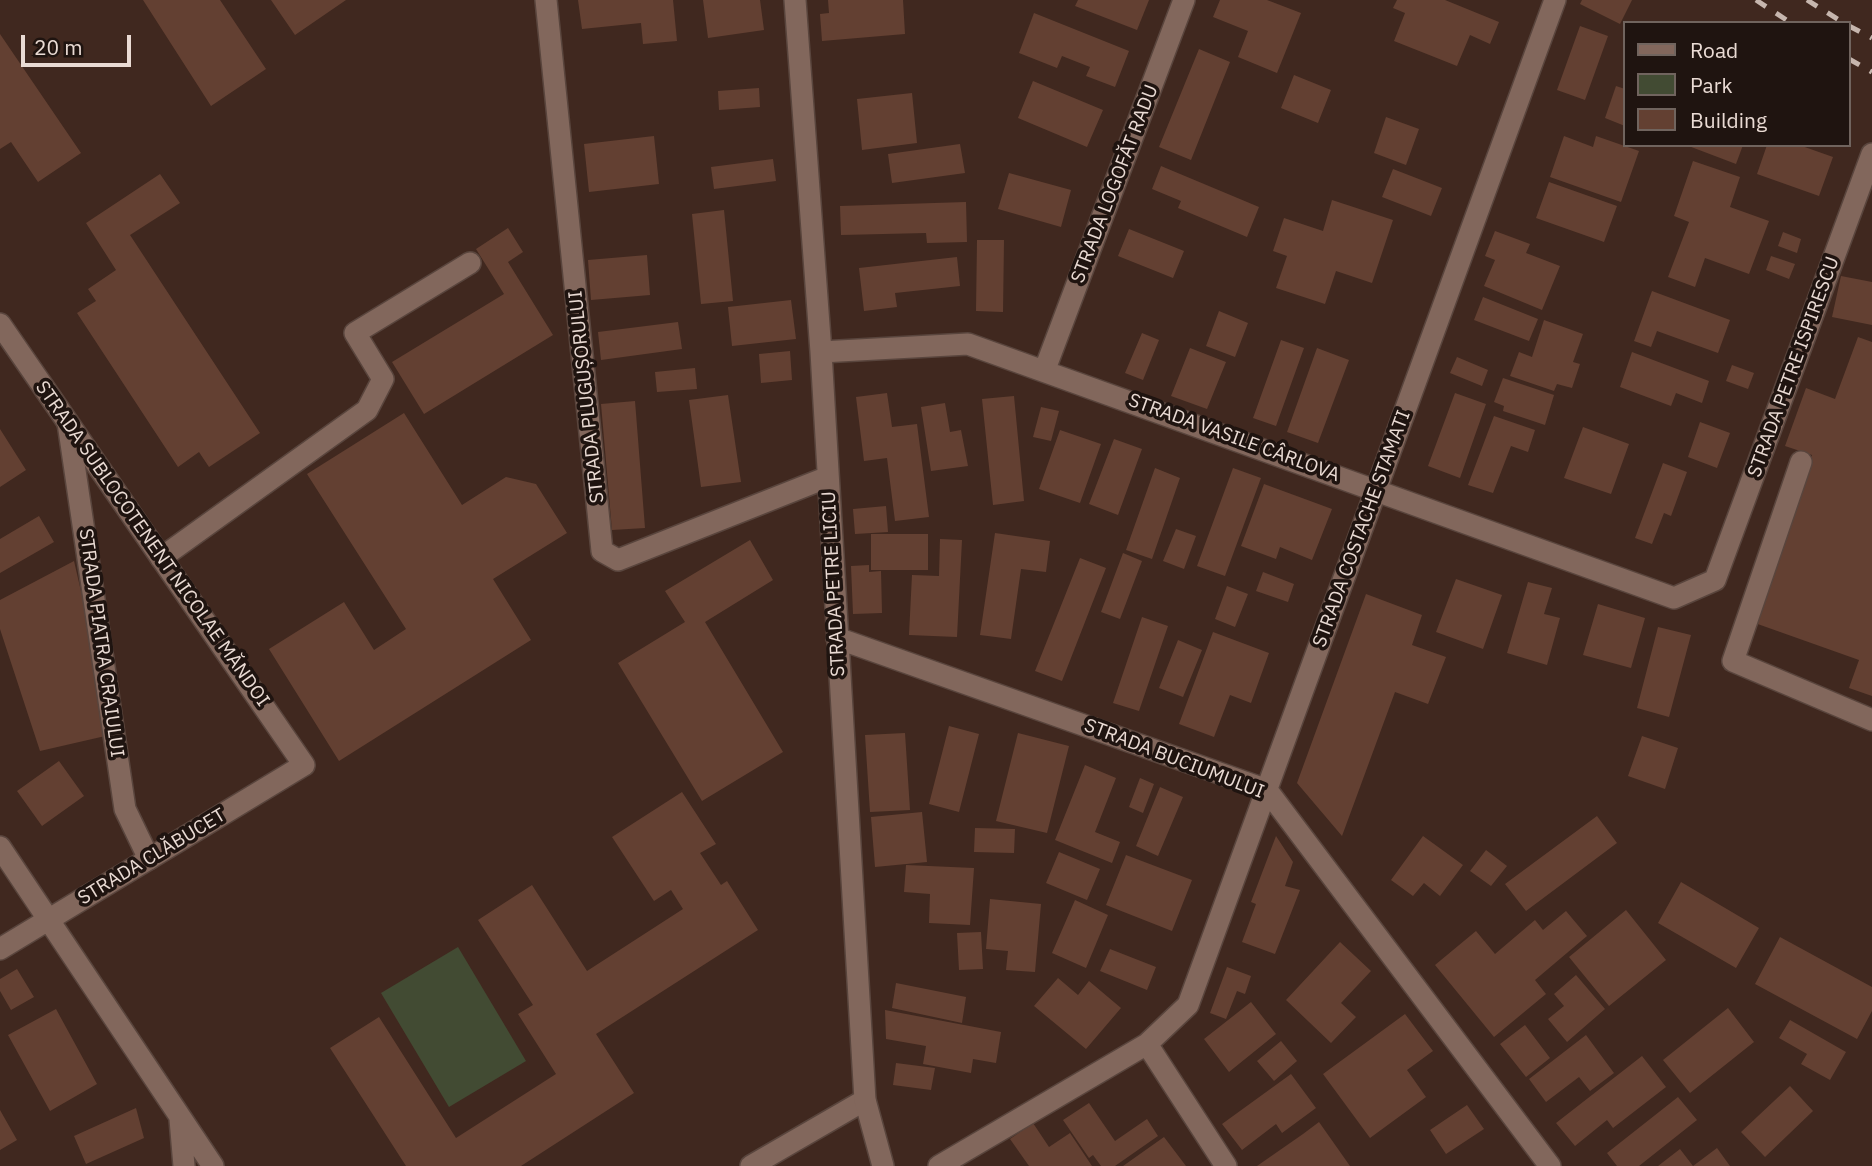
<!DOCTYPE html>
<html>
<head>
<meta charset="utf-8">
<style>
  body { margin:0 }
  #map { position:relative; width:1872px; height:1166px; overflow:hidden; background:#40281f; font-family:"IBM Plex Sans",sans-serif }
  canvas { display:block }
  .legend { position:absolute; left:1623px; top:21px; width:228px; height:126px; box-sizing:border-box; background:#1f1410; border:2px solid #70645e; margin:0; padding:9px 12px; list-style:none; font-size:21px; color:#eadbd4 }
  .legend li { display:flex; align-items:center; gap:14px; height:35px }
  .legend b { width:35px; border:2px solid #70645e }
  .scale { position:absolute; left:21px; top:35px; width:110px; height:32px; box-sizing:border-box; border:4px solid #eadbd4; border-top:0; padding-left:9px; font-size:21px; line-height:24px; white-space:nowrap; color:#eadbd4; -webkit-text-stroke:5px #1f1410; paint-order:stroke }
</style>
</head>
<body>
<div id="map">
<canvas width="1872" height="1166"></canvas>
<ul class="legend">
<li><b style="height:9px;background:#82675c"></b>Road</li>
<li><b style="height:19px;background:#424b33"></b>Park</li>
<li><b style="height:19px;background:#634032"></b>Building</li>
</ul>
<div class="scale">20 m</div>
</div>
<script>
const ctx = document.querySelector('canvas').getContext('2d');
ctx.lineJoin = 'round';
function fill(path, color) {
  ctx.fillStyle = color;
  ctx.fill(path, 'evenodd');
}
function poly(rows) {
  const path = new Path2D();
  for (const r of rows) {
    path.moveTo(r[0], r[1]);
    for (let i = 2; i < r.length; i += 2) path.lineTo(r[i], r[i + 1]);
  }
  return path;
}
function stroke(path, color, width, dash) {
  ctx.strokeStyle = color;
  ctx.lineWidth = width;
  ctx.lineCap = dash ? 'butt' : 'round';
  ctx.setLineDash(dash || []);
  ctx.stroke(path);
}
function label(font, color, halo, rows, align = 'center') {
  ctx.font = font + ' "IBM Plex Sans",sans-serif';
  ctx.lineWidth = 7;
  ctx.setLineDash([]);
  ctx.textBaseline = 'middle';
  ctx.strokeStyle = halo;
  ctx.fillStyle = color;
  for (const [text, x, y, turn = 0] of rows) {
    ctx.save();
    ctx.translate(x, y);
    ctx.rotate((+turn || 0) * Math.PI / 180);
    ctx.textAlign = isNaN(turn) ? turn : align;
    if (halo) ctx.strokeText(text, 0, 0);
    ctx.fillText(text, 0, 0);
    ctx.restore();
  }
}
fill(poly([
  [458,947,526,1061,449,1107,381,993]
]), '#424b33');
fill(poly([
  [143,0,220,0,266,69,211,106],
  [271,0,346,0,295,35],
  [578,0,673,0,677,41,643,44,641,23,582,29],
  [703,0,760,0,764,30,708,38],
  [828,0,903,0,905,34,822,41,820,14,829,13],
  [1078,0,1149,0,1137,30,1075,6],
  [1220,0,1267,0,1301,13,1277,73,1238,57,1248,31,1213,17],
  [1397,0,1445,0,1499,22,1490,44,1470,35,1457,66,1394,41,1405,13,1393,8],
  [1582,0,1632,0,1620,24,1580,4],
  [1034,13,1129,51,1115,87,1086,76,1090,67,1062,56,1057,68,1019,53],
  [1580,26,1608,36,1585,100,1557,90],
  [0,34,81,153,38,182,11,142,0,149],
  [1199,49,1230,62,1191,160,1159,147],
  [1294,75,1331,90,1318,123,1281,108],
  [1033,81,1103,110,1087,147,1018,118],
  [1616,86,1625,89,1625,126,1605,118],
  [759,88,760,107,719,110,718,91],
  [912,93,917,143,862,150,857,99],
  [1386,117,1419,129,1406,165,1374,153],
  [654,136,659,184,589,192,584,144],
  [1564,136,1593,147,1596,136,1639,151,1621,202,1550,177],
  [960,144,965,173,892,183,888,154],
  [1686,145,1743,145,1736,164],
  [1767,145,1799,145,1833,157,1819,196,1757,174],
  [773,159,776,181,714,189,711,167],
  [1693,161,1740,177,1730,207,1769,221,1749,274,1705,258,1695,287,1668,277,1689,222,1674,216],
  [1161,166,1259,207,1247,237,1178,208,1181,201,1152,189],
  [1393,169,1442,188,1431,216,1382,197],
  [1009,173,1071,190,1061,227,998,209],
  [160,174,180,203,130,235,260,433,209,467,199,452,178,467,77,313,96,301,88,289,116,270,86,223],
  [1549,182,1617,206,1604,242,1536,218],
  [1332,200,1393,220,1372,283,1336,271,1325,304,1276,288,1287,256,1273,251,1284,218,1323,231],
  [966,202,967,242,927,243,926,233,841,235,840,206],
  [724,210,733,301,701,304,692,214],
  [508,228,523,252,508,262,553,335,424,414,392,362,504,294,476,249],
  [1129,229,1184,251,1173,278,1118,256],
  [1495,231,1530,244,1526,253,1560,266,1542,310,1484,286,1495,260,1485,256],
  [1783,232,1801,239,1797,253,1778,246],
  [977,240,1004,240,1003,312,976,311],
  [647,255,650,295,591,300,588,260],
  [1771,256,1795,264,1789,279,1766,270],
  [957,257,960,286,895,293,897,307,864,311,859,268],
  [1841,276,1872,282,1872,325,1832,317],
  [1652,291,1730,320,1718,353,1657,331,1651,347,1634,341],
  [1483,297,1538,319,1529,341,1474,320],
  [791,300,796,339,732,346,728,307],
  [1219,311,1248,323,1235,357,1206,346],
  [1544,320,1583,334,1573,362,1580,364,1572,388,1557,384,1554,391,1510,376,1519,352,1532,357],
  [678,322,682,349,601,360,598,332],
  [1142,333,1159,340,1143,380,1125,373],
  [1858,337,1872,342,1872,696,1849,688,1859,660,1752,622,1812,455,1785,446,1806,388,1835,399],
  [1281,340,1304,348,1276,426,1253,418],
  [1190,348,1226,362,1207,409,1171,396],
  [1317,348,1349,360,1318,443,1287,432],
  [790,351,792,380,761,383,759,354],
  [1632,352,1709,381,1702,403,1676,393,1671,406,1620,387],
  [1457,357,1488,370,1482,386,1450,373],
  [1732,365,1754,373,1748,389,1726,381],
  [695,368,697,389,657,392,655,372],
  [1503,378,1554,395,1545,425,1503,411,1504,406,1494,402],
  [887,393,892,427,917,424,929,517,895,521,887,458,864,461,856,397],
  [1455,393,1486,404,1460,478,1428,466],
  [728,395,741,482,701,487,689,400],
  [1014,396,1024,501,993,505,982,399],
  [635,401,645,528,612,530,601,404],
  [945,403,950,432,961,430,968,466,931,471,921,407],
  [1041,407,1059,411,1051,441,1033,437],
  [404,413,462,505,506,477,536,484,567,533,493,579,531,640,339,761,269,649,344,602,374,650,406,629,307,474],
  [1494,416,1535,430,1528,452,1511,446,1493,493,1468,485],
  [1700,422,1730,433,1717,468,1688,457],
  [1583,427,1629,444,1611,494,1564,478],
  [0,429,26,470,0,487],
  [1060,430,1101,444,1080,503,1039,489],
  [1114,439,1142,449,1118,515,1089,504],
  [1663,463,1687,472,1671,516,1664,513,1652,544,1635,538],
  [1155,468,1180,478,1152,559,1126,550],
  [1233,468,1261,478,1225,576,1197,566],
  [1264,484,1332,509,1312,560,1280,547,1276,559,1241,546],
  [886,506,888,532,855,534,853,509],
  [39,516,54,542,0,573,0,539],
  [1176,529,1196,536,1184,569,1163,561],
  [995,533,1050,541,1046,572,1021,569,1011,639,980,635],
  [871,534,928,534,928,570,871,570],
  [940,539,962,540,957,637,909,635,912,575,939,576],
  [750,540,773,580,705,622,783,752,702,801,618,663,685,622,665,591],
  [1123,553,1142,561,1120,619,1101,612],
  [1080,558,1106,568,1062,681,1035,671],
  [74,561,114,734,40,751,0,629,0,600],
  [869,565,869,572,881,571,882,613,853,614,851,566],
  [1263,572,1294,584,1288,602,1256,591],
  [1456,579,1502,595,1483,649,1436,632],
  [1528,582,1552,588,1544,614,1560,618,1547,665,1507,653],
  [1227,586,1248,594,1235,627,1215,619],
  [1366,594,1422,615,1412,645,1446,657,1428,704,1395,692,1342,836,1297,783],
  [1598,604,1645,618,1631,668,1583,655],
  [1142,617,1168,626,1139,711,1113,703],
  [1658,627,1691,635,1669,717,1637,708],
  [1213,632,1269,653,1251,703,1230,695,1214,737,1179,724],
  [1178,640,1202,650,1183,697,1159,688],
  [949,726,979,734,959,812,929,804],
  [905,733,910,810,870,812,865,735],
  [1018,733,1069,746,1047,833,996,821],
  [1642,736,1678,748,1665,789,1628,776],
  [59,761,84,796,42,826,17,791],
  [1085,765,1116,778,1095,832,1120,842,1112,863,1055,840],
  [1140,778,1154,784,1143,813,1129,807],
  [1160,787,1183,797,1158,856,1136,846],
  [682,792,716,844,700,853,721,885,727,881,758,930,596,1034,634,1093,521,1166,406,1166,330,1048,379,1017,456,1138,556,1074,518,1014,533,1005,478,920,532,885,587,971,683,909,671,890,654,901,612,837],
  [922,812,927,862,875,867,871,817],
  [1597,816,1617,843,1526,911,1505,884],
  [975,828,1015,829,1014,853,974,852],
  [1276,836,1293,862,1285,886,1300,890,1275,954,1242,942,1256,904,1251,902],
  [1423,836,1463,865,1440,896,1424,883,1413,896,1391,880],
  [1486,850,1507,866,1491,886,1470,871],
  [1059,852,1100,869,1087,900,1046,883],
  [1126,855,1192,880,1172,931,1106,905],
  [906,865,974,868,970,925,929,923,930,894,904,892],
  [1681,882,1759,928,1736,968,1658,923],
  [990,899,1041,904,1035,972,1006,970,1008,951,986,949],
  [1075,900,1108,915,1086,968,1052,953],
  [1626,910,1666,960,1609,1006,1569,957],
  [1566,911,1587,936,1535,980,1546,994,1494,1037,1435,965,1476,931,1495,954,1535,920,1543,930],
  [981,932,983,969,959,970,957,933],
  [1780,937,1872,987,1872,1011,1857,1039,1755,984],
  [1340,942,1371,971,1341,1003,1356,1017,1331,1043,1286,1000],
  [1110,949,1156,967,1147,990,1100,971],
  [1227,967,1251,976,1245,994,1237,991,1226,1019,1210,1013],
  [17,969,34,997,11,1010,0,991,0,979],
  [1576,975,1605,1009,1567,1042,1548,1019,1564,1006,1554,994],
  [1058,978,1078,995,1089,981,1121,1008,1086,1049,1034,1006],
  [896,983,966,997,962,1023,892,1008],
  [1251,1002,1276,1034,1229,1072,1204,1039],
  [1728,1008,1754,1042,1690,1093,1663,1060],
  [56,1009,97,1084,50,1111,8,1035],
  [885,1010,1001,1032,996,1063,973,1059,971,1073,923,1064,926,1046,886,1039],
  [1405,1014,1433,1051,1407,1070,1426,1097,1370,1138,1323,1074],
  [1790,1020,1846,1052,1830,1080,1801,1064,1807,1054,1779,1038],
  [1525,1025,1550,1058,1526,1077,1500,1044],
  [1586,1035,1614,1073,1590,1091,1579,1077,1546,1102,1529,1079],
  [1281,1041,1297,1061,1274,1081,1257,1061],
  [1642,1056,1666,1087,1613,1128,1607,1120,1575,1146,1556,1123],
  [896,1063,935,1068,931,1090,893,1085],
  [1291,1074,1316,1108,1282,1133,1276,1124,1242,1150,1222,1124],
  [1790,1086,1813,1111,1765,1157,1741,1132],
  [1678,1097,1697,1120,1639,1166,1617,1166,1607,1153],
  [1089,1103,1115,1141,1147,1119,1158,1136,1115,1166,1101,1166,1093,1155,1089,1158,1063,1120],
  [1467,1105,1484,1129,1446,1154,1430,1130],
  [136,1108,144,1138,86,1164,74,1136],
  [0,1110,17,1140,0,1150],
  [1319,1122,1350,1166,1257,1166,1303,1134],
  [1033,1123,1049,1147,1070,1133,1092,1166,1029,1166,1010,1139],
  [1164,1137,1186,1166,1123,1166],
  [1717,1148,1730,1166,1693,1166],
  [1680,1149,1693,1166,1658,1166]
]), '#634032');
const service = poly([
  [1801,462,1733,661,1872,720],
  [161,558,367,410,383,379,355,333,470,263],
  [751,1166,865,1100]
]);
const pedestrian = poly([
  [68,423,125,809,149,859]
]);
const minor = poly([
  [546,0,602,551,618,560,828,477],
  [795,0,821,352,865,1100,883,1166],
  [0,324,304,765,0,949],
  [821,352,968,344,1674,598,1715,580,1872,154],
  [1045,369,1184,0],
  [837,638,1267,790,1550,1166],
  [0,847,213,1166],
  [1147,1044,1226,1166],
  [180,1119,184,1166],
  [939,1166,1147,1044,1188,1005,1555,0]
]);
stroke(service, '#59453d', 24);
stroke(pedestrian, '#59453d', 24);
stroke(minor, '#59453d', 24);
stroke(service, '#82675c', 21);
stroke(pedestrian, '#82675c', 21);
stroke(minor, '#82675c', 21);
stroke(poly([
  [1756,0,1791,23],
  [1807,0,1844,23],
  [1849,26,1872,38],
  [1849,59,1872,72]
]), '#c6b6ae', 5, [12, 12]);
label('19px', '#eadbd4', '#1f1410', [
  ["STRADA LOGOFĂT RADU",1115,184,-69],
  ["STRADA PETRE ISPIRESCU",1794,367,-70],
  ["STRADA PLUGUȘORULUI",587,397,-96],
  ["STRADA VASILE CÂRLOVA",1234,438,20],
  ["STRADA COSTACHE STAMATI",1362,529,-70],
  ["STRADA SUBLOCOTENENT NICOLAE MĂNDOI",152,544,55],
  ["STRADA PETRE LICIU",834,584,-93],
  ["STRADA PIATRA CRAIULUI",101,643,82],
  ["STRADA BUCIUMULUI",1174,759,21],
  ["STRADA CLĂBUCET",152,857,-31]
]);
</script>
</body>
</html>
